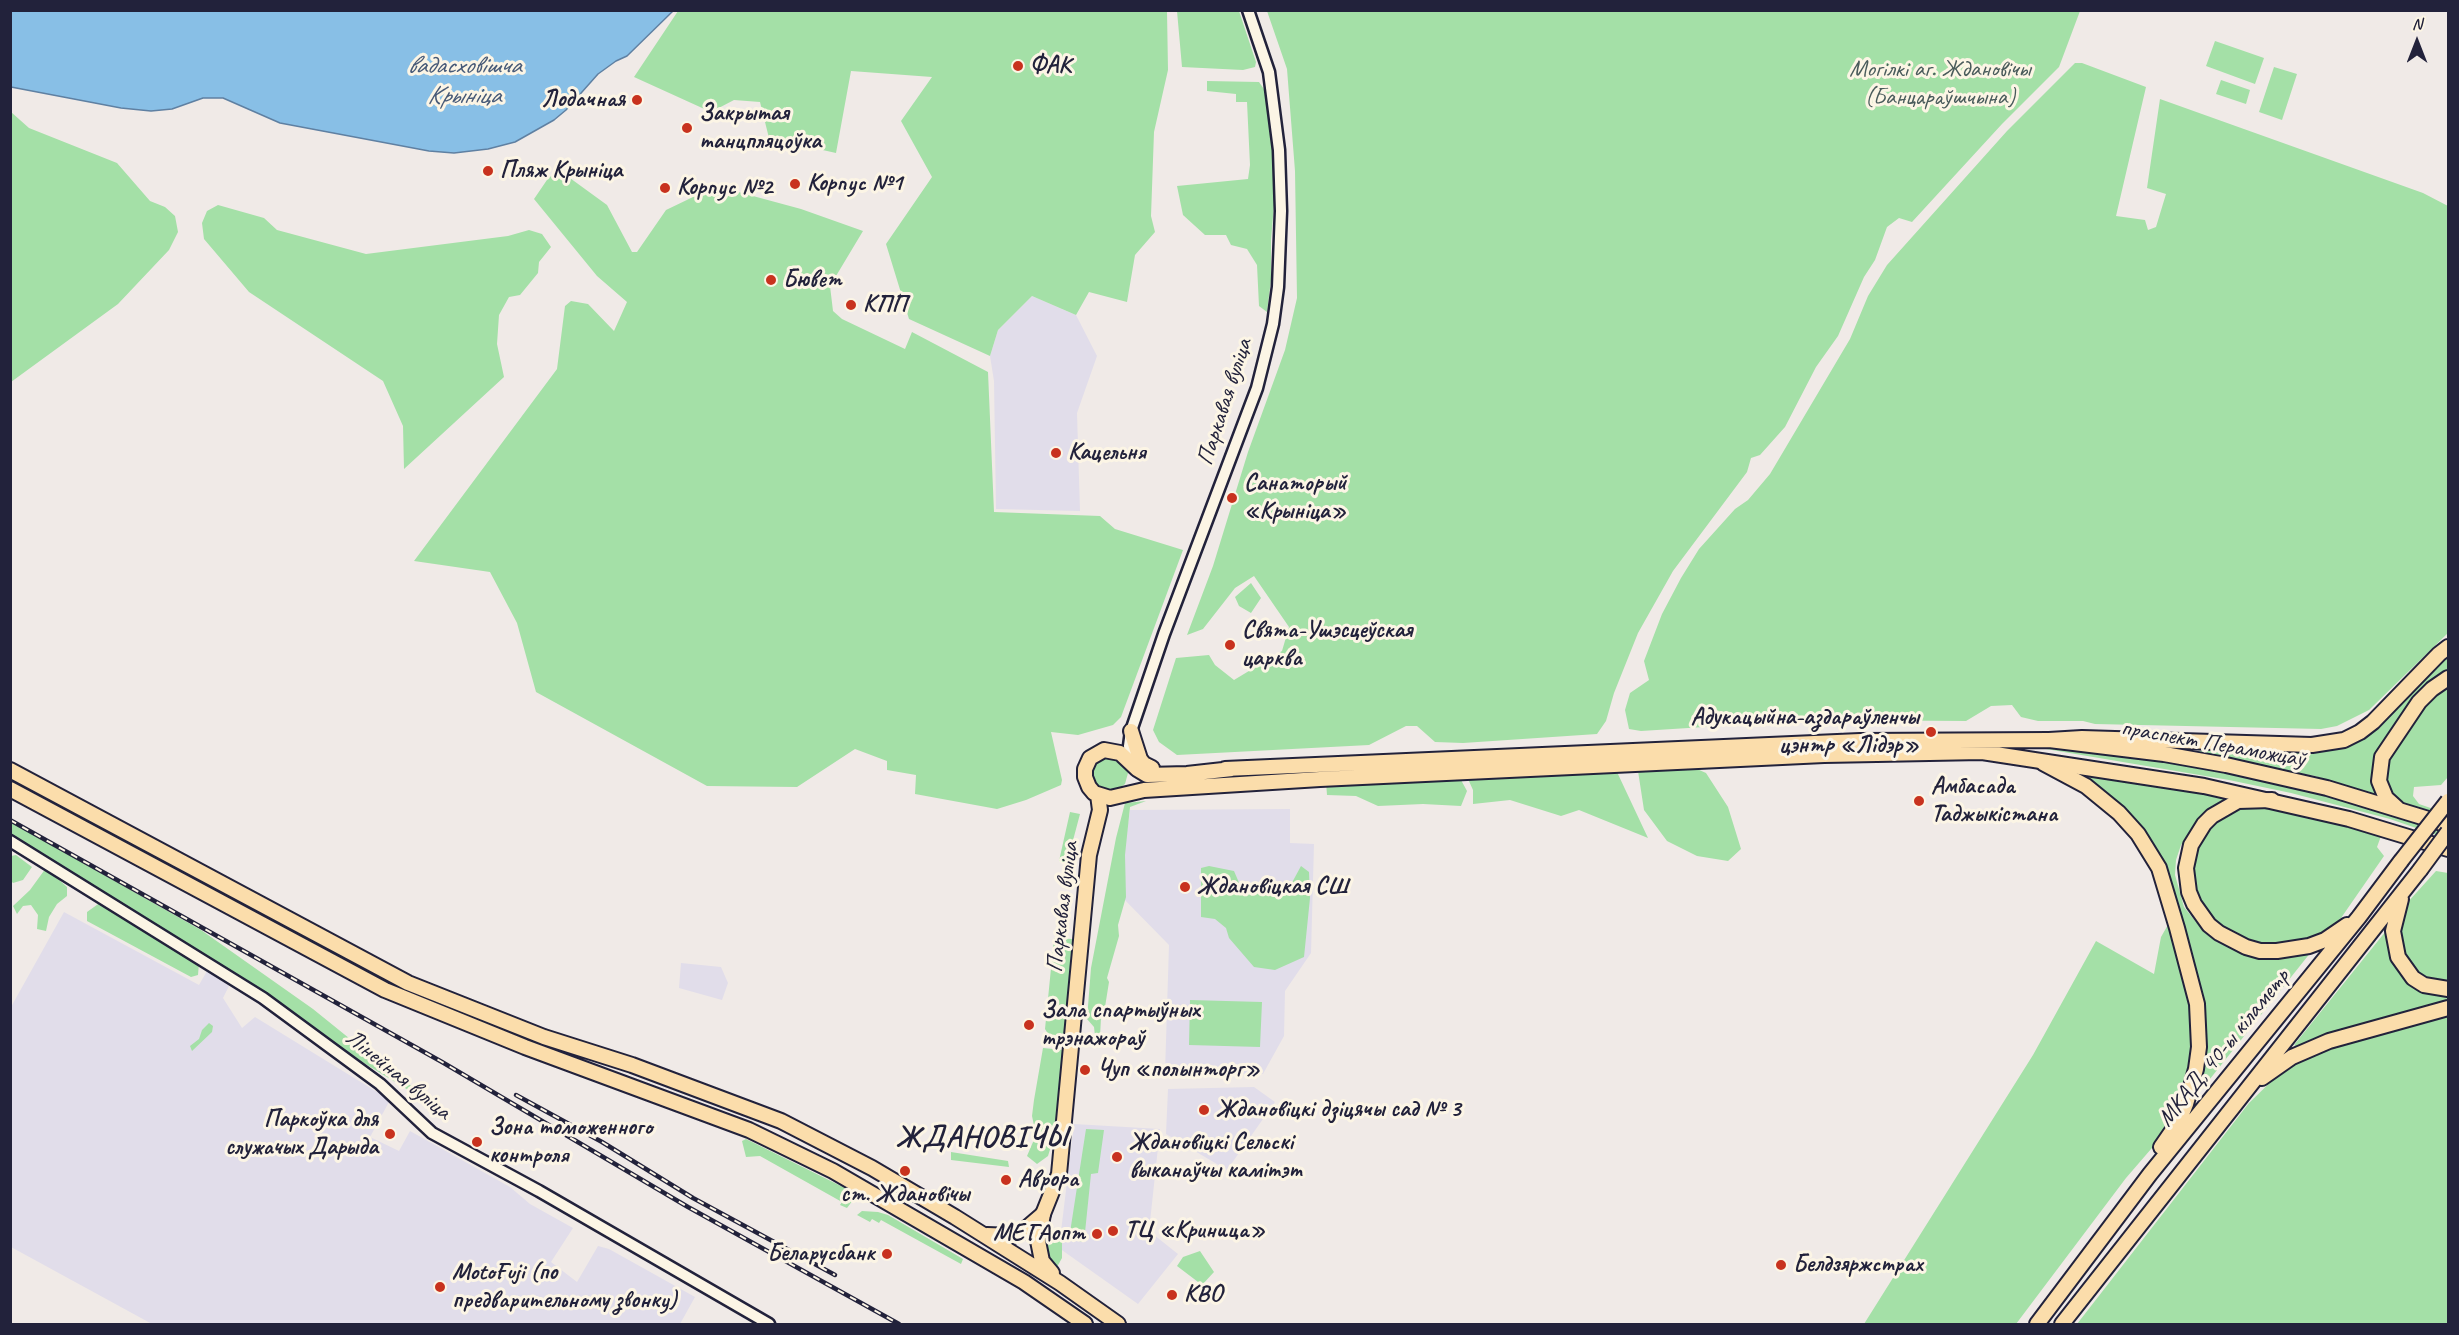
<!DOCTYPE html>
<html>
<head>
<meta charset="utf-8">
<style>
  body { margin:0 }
  #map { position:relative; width:2459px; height:1335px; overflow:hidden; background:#f0eae7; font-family:Caveat,sans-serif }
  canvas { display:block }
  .frame { position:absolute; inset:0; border:12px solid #22223b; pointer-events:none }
  .north { position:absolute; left:2387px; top:12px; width:60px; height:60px; -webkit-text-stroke:4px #fcf5e5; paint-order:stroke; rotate:0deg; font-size:16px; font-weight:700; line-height:24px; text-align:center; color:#22223b }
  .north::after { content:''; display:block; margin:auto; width:21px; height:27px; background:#22223b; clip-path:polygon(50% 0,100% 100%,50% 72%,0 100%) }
</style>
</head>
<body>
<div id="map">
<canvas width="2459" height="1335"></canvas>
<div class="frame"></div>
<div class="north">N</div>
</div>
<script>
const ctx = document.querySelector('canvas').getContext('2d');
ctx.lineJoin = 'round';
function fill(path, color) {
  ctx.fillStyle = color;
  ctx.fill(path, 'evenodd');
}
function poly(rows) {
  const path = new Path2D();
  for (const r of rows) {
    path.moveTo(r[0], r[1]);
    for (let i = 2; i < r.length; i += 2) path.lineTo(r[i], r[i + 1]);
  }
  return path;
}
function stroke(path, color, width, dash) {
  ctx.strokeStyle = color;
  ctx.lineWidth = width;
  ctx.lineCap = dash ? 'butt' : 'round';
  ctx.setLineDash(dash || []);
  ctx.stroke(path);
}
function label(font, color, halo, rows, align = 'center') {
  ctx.font = font + ' Caveat,sans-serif';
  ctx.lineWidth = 6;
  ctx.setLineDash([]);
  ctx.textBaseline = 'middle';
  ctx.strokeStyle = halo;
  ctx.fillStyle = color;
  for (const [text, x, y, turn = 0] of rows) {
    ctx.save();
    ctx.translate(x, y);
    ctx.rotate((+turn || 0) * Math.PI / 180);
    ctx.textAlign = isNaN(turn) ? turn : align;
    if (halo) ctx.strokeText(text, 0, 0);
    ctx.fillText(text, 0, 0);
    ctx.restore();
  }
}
fill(poly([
  [1032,296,1076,315,1097,356,1077,413,1080,511,996,509,994,381,990,356,998,330],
  [1290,809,1290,843,1314,844,1311,953,1285,991,1284,1036,1263,1074,1165,1073,1169,945,1118,893,1130,810],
  [64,912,199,985,207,971,229,986,223,998,242,1028,255,1017,390,1100,370,1137,399,1151,410,1131,510,1187,530,1204,573,1228,551,1262,577,1282,598,1246,609,1249,695,1297,680,1324,152,1324,11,1247,11,1007],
  [681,963,721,967,728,983,722,1000,679,988],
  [1254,1087,1275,1102,1227,1170,1166,1134,1168,1089],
  [1074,1124,1160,1129,1149,1231,1178,1254,1138,1304,1059,1248]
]), '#e1ddea');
fill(poly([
  [678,11,1167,11,1168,70,1154,132,1151,216,1155,232,1135,255,1127,302,1089,292,1076,315,1032,296,998,330,990,356,909,319,886,244,932,177,901,121,932,77,851,71,836,153,769,138,760,102,734,100,711,112,634,77],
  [1177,11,1239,11,1256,62,1255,67,1243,70,1182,67],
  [1267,11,2080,11,2059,67,2002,124,1912,222,1899,218,1887,227,1875,260,1864,277,1838,336,1816,367,1785,427,1760,455,1751,458,1747,472,1673,571,1638,633,1614,693,1606,721,1597,734,1463,743,1435,742,1417,726,1406,726,1369,745,1177,755,1159,742,1153,730,1176,658,1209,655,1215,665,1234,680,1282,651,1289,627,1254,576,1235,588,1203,629,1187,635,1213,566,1248,452,1285,350,1297,298,1295,171,1287,69],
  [2215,41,2264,58,2255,84,2206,66],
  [2075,63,2082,63,2146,87,2116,216,2145,220,2148,230,2156,227,2166,194,2147,188,2160,99,2423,193,2448,206,2448,633,2369,710,2337,726,2321,729,2095,724,2083,721,2038,721,2021,717,2012,705,1991,706,1966,721,1815,720,1641,731,1629,729,1625,710,1630,693,1649,680,1644,661,1662,614,1681,578,1699,549,1735,509,1748,500,1770,474,1850,339,1868,296,1887,265,2007,131],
  [2274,67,2297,74,2282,120,2259,112],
  [2221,80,2250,90,2246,104,2216,94],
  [1207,81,1259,82,1268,95,1276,182,1271,240,1271,280,1267,312,1259,306,1257,265,1247,249,1231,245,1226,235,1205,235,1183,215,1177,186,1248,179,1250,165,1247,102,1236,102,1236,94,1207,91],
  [11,112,29,128,117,163,150,201,165,207,175,216,178,232,169,250,118,304,11,382],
  [563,173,607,205,632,252,637,252,666,210,716,186,801,209,863,231,830,286,833,311,842,319,905,349,912,332,988,372,994,512,1100,516,1115,529,1183,550,1121,717,1113,725,1078,735,1051,732,1062,780,1061,785,1026,800,997,809,915,794,916,775,887,770,887,761,855,749,797,787,707,786,536,692,517,623,490,572,414,561,557,369,565,306,571,301,588,304,614,331,627,302,597,276,534,199,549,177],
  [218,205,264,218,277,230,366,254,508,236,529,230,542,234,551,247,539,262,538,273,520,295,509,297,499,315,497,344,504,377,404,469,403,426,383,381,249,292,204,239,202,223,207,211],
  [1251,583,1261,598,1251,613,1239,606,1235,597],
  [2448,652,2448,672,2436,678,2412,701,2379,753,2379,797,2315,776,2179,751,2323,750,2342,746],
  [2448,682,2448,777,2441,785,2414,787,2413,796,2419,804,2448,814,2448,820,2406,806,2390,796,2383,772,2384,764,2418,709],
  [2044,746,2165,761,2229,773,2338,797,2448,832,2448,839,2390,819,2291,793,2229,780,2046,749],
  [1111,754,1127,768,1128,773,1125,784,1111,793,1095,789,1089,768,1091,763],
  [1697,769,1706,773,1728,807,1741,849,1728,861,1697,856,1667,841,1644,810,1638,771],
  [1617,772,1648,838,1579,810,1561,816,1510,800,1473,804,1473,790,1468,779],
  [2072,774,2227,798,2212,806,2201,816,2181,845,2176,860,2175,875,2184,907,2204,932,2217,942,2236,951,2258,957,2311,952,2202,1089,2198,1088,2198,1083,2205,1041,2161,862],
  [1461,780,1467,791,1461,806,1423,804,1378,806,1356,796,1327,795,1326,782],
  [1146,801,1130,807,1125,855,1126,897,1118,925,1119,936,1107,978,1109,982,1105,1007,1101,1017,1100,1037,1095,1036,1094,1027,1087,1019,1091,968,1116,838,1125,803],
  [2246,807,2277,809,2381,836,2377,847,2384,856,2341,918,2328,931,2317,938,2257,948,2205,919,2189,879,2193,851,2209,828,2229,814],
  [1070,812,1080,814,1067,863,1059,861],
  [11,822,201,930,313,1009,386,1068,434,1102,433,1105,293,1020,11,841],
  [16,855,32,867,23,880,13,883,11,881,11,856],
  [1209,866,1234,871,1240,885,1288,890,1301,866,1309,872,1310,898,1304,957,1275,970,1254,967,1229,938,1226,928,1215,919,1201,917,1201,868],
  [46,868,67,887,67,896,57,904,49,917,46,931,37,929,38,915,31,905,23,906,17,914,13,906,30,890],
  [2436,871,2448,873,2448,983,2433,982,2420,976,2411,967,2403,954,2399,928,2407,903],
  [101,902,199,963,198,975,191,977,87,921,87,912],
  [2169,923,2190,1000,2193,1035,2190,1070,2183,1104,2164,1134,2126,1178,2016,1324,1864,1324,2033,1055,2096,941,2154,974,2161,937],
  [2390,926,2398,967,2448,993,2448,1001,2333,1032,2297,1047,2294,1045],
  [1054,938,1072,939,1065,1035,1059,1037,1050,1037,1045,1029],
  [1190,1000,1262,1002,1260,1047,1189,1045],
  [2448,1016,2448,1324,2077,1324,2249,1103,2286,1067,2320,1049],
  [209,1023,213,1026,212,1032,192,1051,190,1046,199,1039,202,1030],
  [1043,1048,1064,1050,1056,1130,1048,1156,1037,1164,1027,1156,1036,1135,1032,1116,1034,1100],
  [1086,1129,1104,1130,1098,1173,1091,1174,1084,1242,1069,1239],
  [746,1139,853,1192,856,1196,847,1208,840,1205,842,1202,760,1156,746,1157,742,1141],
  [951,1152,1008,1161,1009,1167,951,1160],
  [862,1211,878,1212,888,1215,963,1259,961,1264,881,1220,879,1223,872,1219,870,1222,857,1215],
  [1043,1232,1062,1242,1062,1258,1057,1267,1049,1262,1044,1254],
  [1200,1251,1214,1272,1202,1285,1177,1266,1183,1257]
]), '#a4e0a7');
const water = poly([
  [10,11,11,10,673,11,627,56,616,61,598,74,566,110,554,120,515,142,488,149,454,153,429,151,280,123,223,98,203,98,172,109,151,111,121,108,11,87,10,11]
]);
fill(water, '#88bfe6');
stroke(water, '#5f80a2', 1.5);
const tertiary = poly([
  [1130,761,1129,746,1131,731,1164,634,1257,388,1273,324,1278,287,1281,211,1279,150,1269,72,1248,10],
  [10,841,263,998,380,1084,432,1133,539,1191,769,1324]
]);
const primary = poly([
  [1131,731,1140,759,1144,764,1152,768],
  [1225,769,1860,741,2049,740,2164,754,2226,765,2327,788,2448,825],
  [1232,769,1187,774,1147,775,1137,769,1120,753,1104,750,1090,758,1085,769,1085,777,1089,787,1094,793,1110,798,1144,790,1320,779,1824,755,1982,752,2204,786,2349,819,2448,849],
  [1043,1214,1059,1174,1089,855,1100,810,1098,795]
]);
const trunk = poly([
  [2049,740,2082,738,2312,745,2344,740,2360,732,2373,722,2439,654,2448,647],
  [2043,763,2086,786,2119,813,2138,834,2159,868,2177,928,2197,1004,2199,1047,2196,1069,2186,1104,2179,1121,2161,1147],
  [10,770,408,983,544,1037,632,1065,781,1121,872,1168,955,1217,1060,1283,1118,1324],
  [10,789,385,990,525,1047,749,1130,833,1171,1024,1282,1085,1324],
  [2272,800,2238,801,2212,816,2204,824,2191,845,2186,868,2189,892,2194,904,2209,925,2219,933,2246,947,2260,951,2277,951,2309,946,2325,940,2347,925],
  [2397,808,2386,798,2379,781,2382,757,2419,702,2432,689,2448,678],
  [2401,899,2393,931,2398,957,2413,978,2424,985,2448,989],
  [2262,1078,2292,1057,2329,1041,2448,1008],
  [1043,1214,1038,1241,1042,1261,1052,1273],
  [987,1235,1013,1236,1022,1232,1043,1214],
  [2037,1324,2150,1174,2359,917,2401,861],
  [2062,1324,2420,870]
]);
stroke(tertiary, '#22223b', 15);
stroke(primary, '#22223b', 18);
stroke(trunk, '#22223b', 18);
stroke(tertiary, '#fcf5e5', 10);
stroke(primary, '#fbddab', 14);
stroke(trunk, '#fbddab', 14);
const rail = poly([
  [10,820,442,1062,688,1207,899,1324],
  [516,1095,602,1142,693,1198,835,1275]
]);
stroke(rail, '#22223b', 4.5);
stroke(rail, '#fcf5e5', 2, [7]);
const trunkBridge = poly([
  [2401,861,2448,801],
  [2420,870,2448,832]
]);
stroke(trunkBridge, '#22223b', 18, []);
stroke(trunkBridge, '#fbddab', 14);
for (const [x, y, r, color] of [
  [1018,66,6,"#c8321e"],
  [637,100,6,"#c8321e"],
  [687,128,6,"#c8321e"],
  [488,171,6,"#c8321e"],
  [795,184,6,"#c8321e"],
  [665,188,6,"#c8321e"],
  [771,280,6,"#c8321e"],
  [851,305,6,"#c8321e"],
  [1056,453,6,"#c8321e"],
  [1232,498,6,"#c8321e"],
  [1230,645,6,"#c8321e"],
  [1931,732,6,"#c8321e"],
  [1919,801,6,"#c8321e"],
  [1185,887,6,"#c8321e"],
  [1029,1025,6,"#c8321e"],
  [1085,1070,6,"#c8321e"],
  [1204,1110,6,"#c8321e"],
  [390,1134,6,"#c8321e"],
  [477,1142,6,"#c8321e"],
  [1117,1157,6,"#c8321e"],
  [905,1171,6,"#c8321e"],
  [1006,1180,6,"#c8321e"],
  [1113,1231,6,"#c8321e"],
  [1097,1234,6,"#c8321e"],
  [887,1254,6,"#c8321e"],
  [1781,1265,6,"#c8321e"],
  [440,1287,6,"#c8321e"],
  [1172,1295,6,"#c8321e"]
]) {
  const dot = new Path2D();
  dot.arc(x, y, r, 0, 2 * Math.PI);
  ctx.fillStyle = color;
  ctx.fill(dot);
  stroke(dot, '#fcf5e5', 2);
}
label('bold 24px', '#22223b', '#fcf5e5', [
  ["ФАК",1030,66],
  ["Лодачная",625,100,"right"],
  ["Закрытая",699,114],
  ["танцпляцоўка",699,142],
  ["Пляж Крыніца",500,171],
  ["Корпус №1",807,184],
  ["Корпус №2",677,188],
  ["Бювет",783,280],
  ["КПП",863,305],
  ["Кацельня",1068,453],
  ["Санаторый",1244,484],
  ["«Крыніца»",1244,512],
  ["Свята-Ушэсцеўская",1242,631],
  ["царква",1242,659],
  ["Адукацыйна-аздараўленчы",1919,718,"right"],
  ["цэнтр «Лідэр»",1919,746,"right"],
  ["Амбасада",1931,787],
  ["Таджыкістана",1931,815],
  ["Ждановіцкая СШ",1197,887],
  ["Зала спартыўных",1041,1011],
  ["трэнажораў",1041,1039],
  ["Чуп «полынторг»",1097,1070],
  ["Ждановіцкі дзіцячы сад № 3",1216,1110],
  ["Паркоўка для",378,1120,"right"],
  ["служачых Дарыда",378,1148,"right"],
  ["Зона томоженного",489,1128],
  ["контроля",489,1156],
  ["Ждановіцкі Сельскі",1129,1143],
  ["выканаўчы камітэт",1129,1171],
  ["Аврора",1018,1180],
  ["ст. Ждановічы",905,1195,"center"],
  ["ТЦ «Криница»",1125,1231],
  ["МЕГАопт",1085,1234,"right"],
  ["Беларусбанк",875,1254,"right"],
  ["Белдзяржстрах",1793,1265],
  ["MotoFuji (по",452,1273],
  ["предварительному звонку)",452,1301],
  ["КВО",1184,1295]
], 'left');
label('24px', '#495b5b', '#fcf5e5', [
  ["Могілкі аг. Ждановічы",1940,70],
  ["(Банцараўшчына)",1940,98]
]);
label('24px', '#22223b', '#fcf5e5', [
  ["Паркавая вуліца",1225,402,-72],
  ["праспект Пераможцаў",2213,744,10],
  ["Паркавая вуліца",1063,907,-83],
  ["МКАД, 40-ы кіламетр",2224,1048,-51],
  ["Лінейная вуліца",398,1075,39]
]);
label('italic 26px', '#465977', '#fcf5e5', [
  ["вадасховішча",464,66],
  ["Крыніца",464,96]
]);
ctx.letterSpacing = '1.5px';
label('bold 30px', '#22223b', '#fcf5e5', [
  ["ЖДАНОВІЧЫ",982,1138]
]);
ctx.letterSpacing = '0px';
</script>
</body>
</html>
